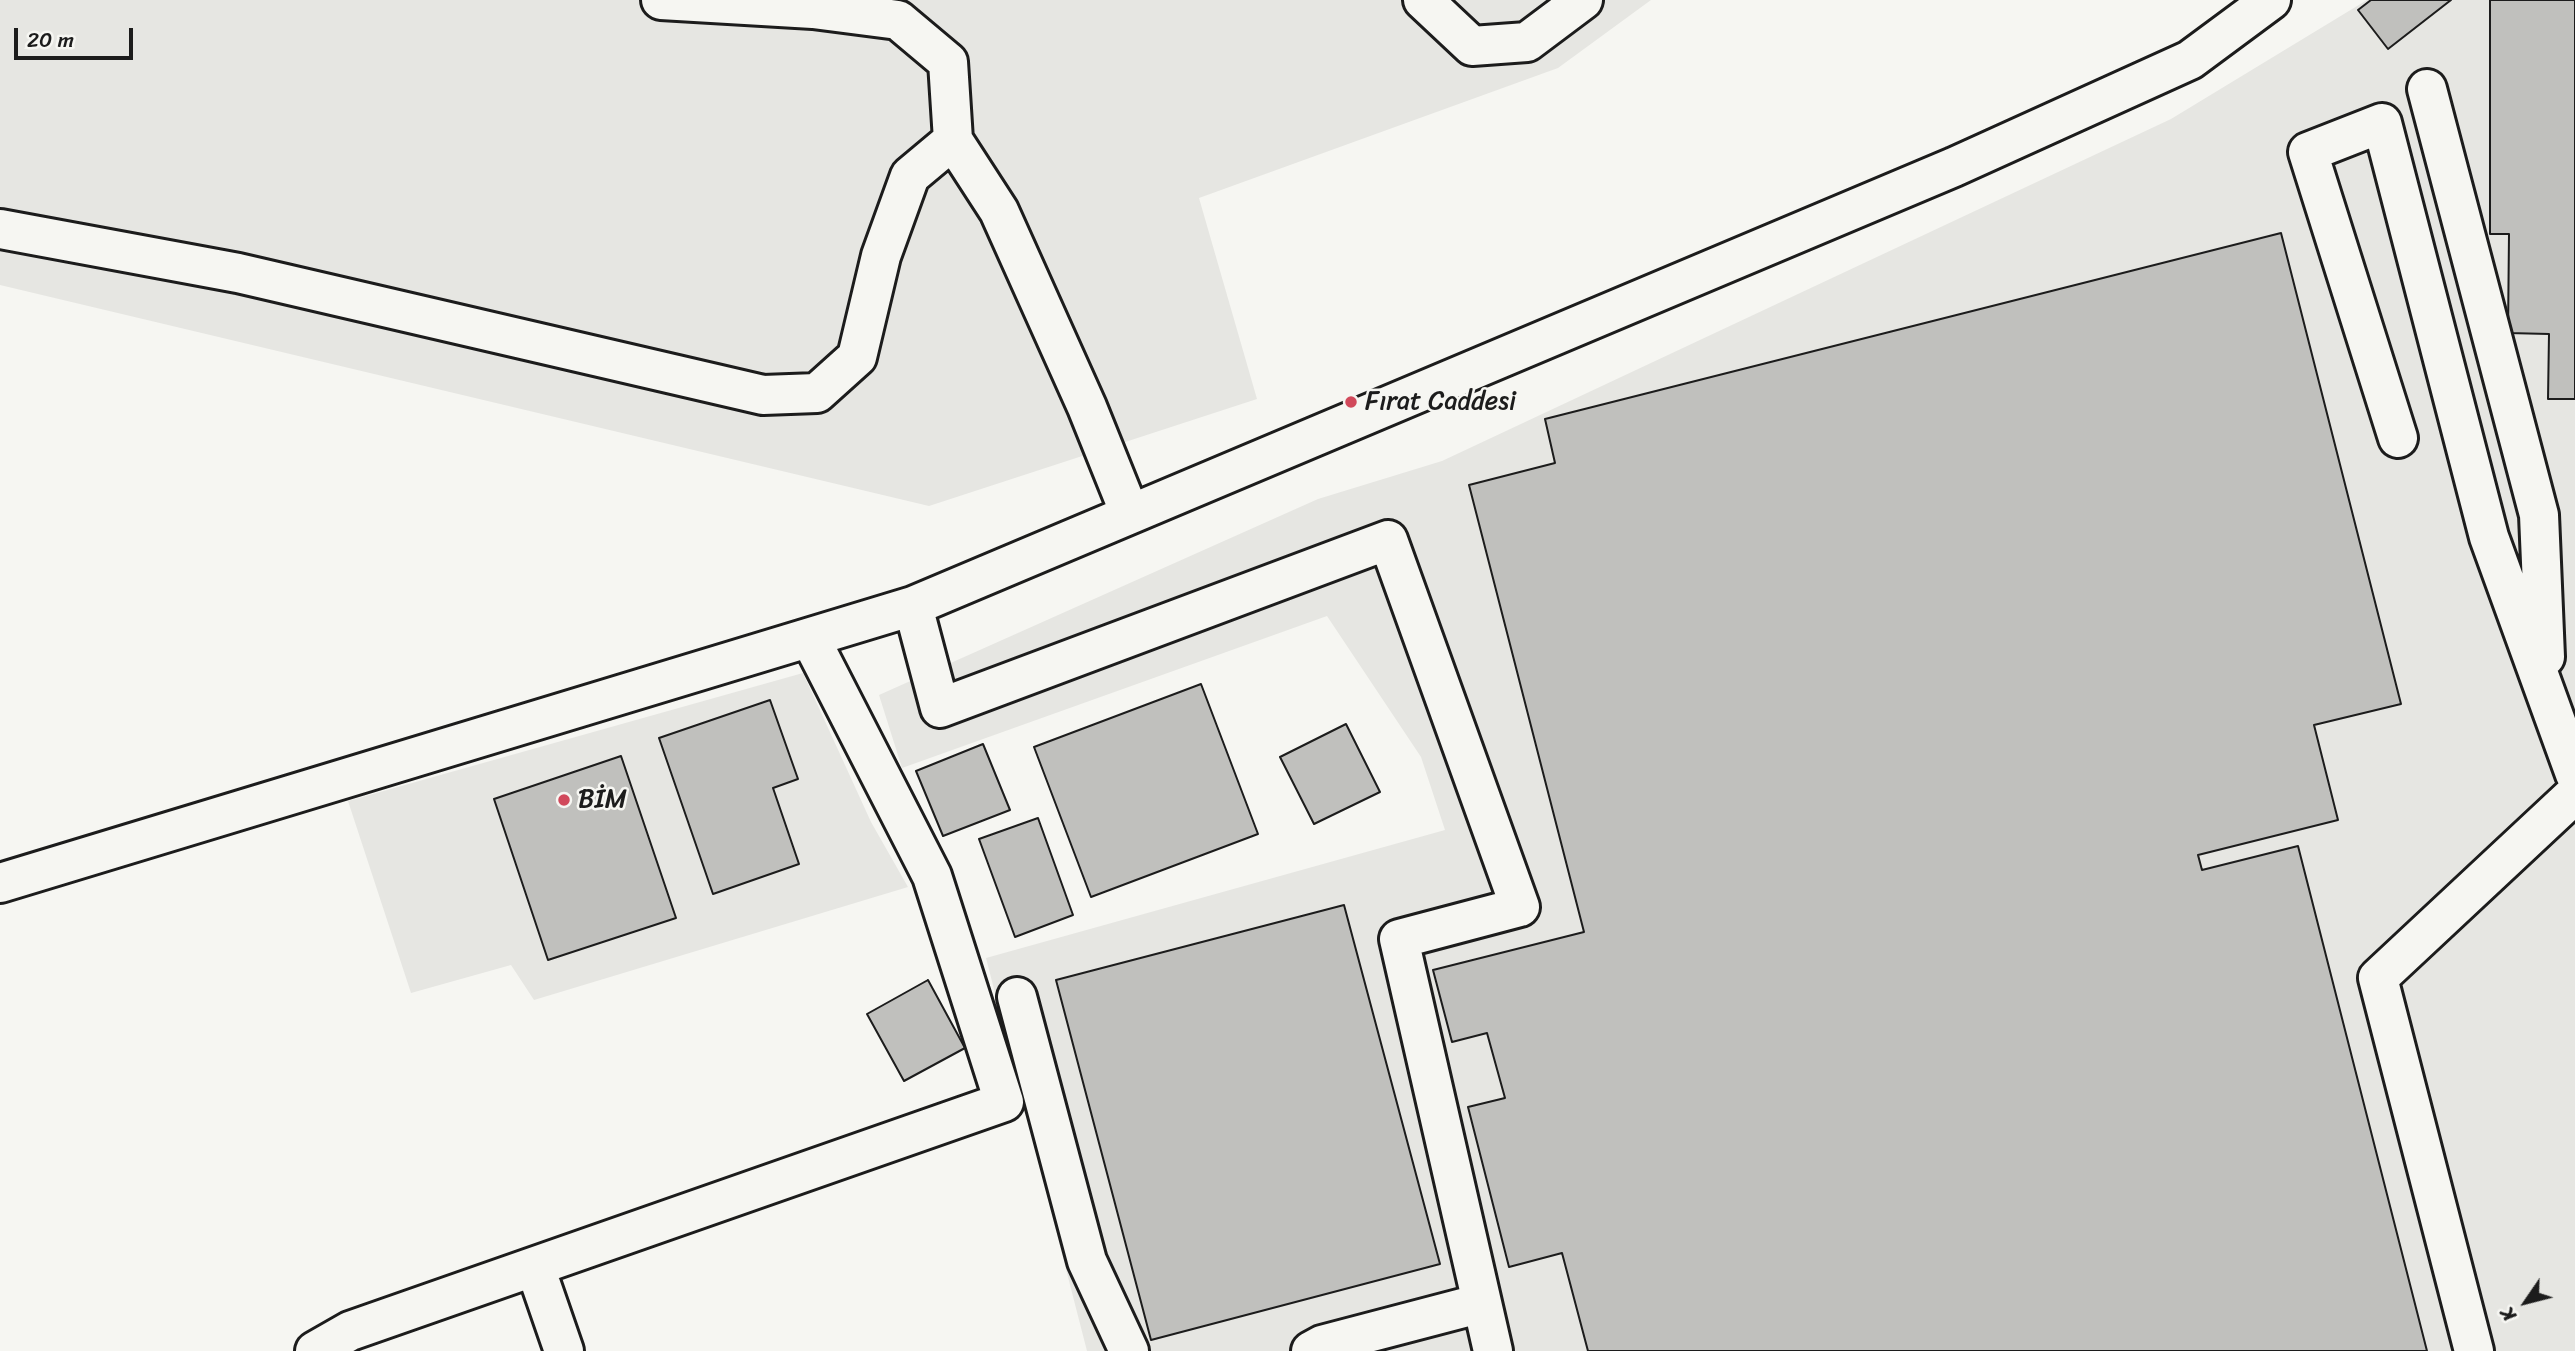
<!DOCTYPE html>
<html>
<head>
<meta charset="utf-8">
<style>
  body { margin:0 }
  #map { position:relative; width:2575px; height:1351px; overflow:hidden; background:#f6f6f2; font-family:Sriracha,sans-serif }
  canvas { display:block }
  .north { position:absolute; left:2491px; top:1267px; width:70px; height:70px; -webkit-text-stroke:5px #f6f6f2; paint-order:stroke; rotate:235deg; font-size:19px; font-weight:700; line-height:28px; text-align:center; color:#1c1c1c }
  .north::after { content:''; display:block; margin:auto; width:24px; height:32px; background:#1c1c1c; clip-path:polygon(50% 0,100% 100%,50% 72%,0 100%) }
  .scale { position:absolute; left:14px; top:28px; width:119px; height:32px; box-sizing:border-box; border:4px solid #1c1c1c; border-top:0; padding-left:9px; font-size:21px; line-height:24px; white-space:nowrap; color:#1c1c1c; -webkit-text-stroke:5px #f6f6f2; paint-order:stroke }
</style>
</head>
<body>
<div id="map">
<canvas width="2575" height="1351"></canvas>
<div class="north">K</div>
<div class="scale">20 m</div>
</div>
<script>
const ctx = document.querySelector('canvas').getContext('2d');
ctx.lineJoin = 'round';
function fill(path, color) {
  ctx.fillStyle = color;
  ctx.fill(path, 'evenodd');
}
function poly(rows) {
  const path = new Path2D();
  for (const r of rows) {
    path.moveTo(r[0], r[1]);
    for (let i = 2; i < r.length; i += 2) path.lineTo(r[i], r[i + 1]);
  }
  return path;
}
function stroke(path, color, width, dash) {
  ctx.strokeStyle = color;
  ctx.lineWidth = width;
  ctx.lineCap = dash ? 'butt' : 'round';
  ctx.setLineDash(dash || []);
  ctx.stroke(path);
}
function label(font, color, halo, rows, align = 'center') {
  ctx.font = font + ' Sriracha,sans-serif';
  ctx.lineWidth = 5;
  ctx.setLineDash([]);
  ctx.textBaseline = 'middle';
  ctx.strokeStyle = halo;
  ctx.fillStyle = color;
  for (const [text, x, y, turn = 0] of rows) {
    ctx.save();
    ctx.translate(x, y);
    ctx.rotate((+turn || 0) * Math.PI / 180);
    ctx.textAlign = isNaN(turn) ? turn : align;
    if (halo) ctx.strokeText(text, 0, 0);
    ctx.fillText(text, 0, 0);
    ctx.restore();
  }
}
fill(poly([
  [0,0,1651,0,1558,68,1199,198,1257,399,929,506,0,285],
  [2367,0,2575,0,2575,1351,1087,1351,986,958,1445,830,1421,757,1327,616,902,768,879,695,1318,499,1442,461,2171,119],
  [803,673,871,822,908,887,534,1000,511,965,411,993,348,801]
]), '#e6e6e2');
const building = poly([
  [2371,0,2451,0,2388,49,2358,10,2371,0],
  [2490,0,2575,0,2575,399,2548,399,2549,334,2508,333,2509,234,2490,234,2490,0],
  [2281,233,2401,704,2314,725,2338,820,2198,855,2202,870,2298,846,2427,1351,1588,1351,1562,1253,1509,1267,1468,1107,1505,1098,1487,1033,1452,1042,1433,970,1584,932,1469,485,1555,463,1545,419,2281,233],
  [1201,684,1258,834,1091,897,1034,747,1201,684],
  [770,700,798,779,773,788,799,864,713,894,659,738,770,700],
  [1346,724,1380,792,1314,824,1280,757,1346,724],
  [983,744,1010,810,943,836,916,771,983,744],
  [621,756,676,918,548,960,494,799,621,756],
  [1038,818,1073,915,1015,937,979,839,1038,818],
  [1344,905,1440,1264,1151,1340,1056,980,1344,905],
  [928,980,965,1048,904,1081,867,1014,928,980]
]);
fill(building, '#c0c0bd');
stroke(building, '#1c1c1c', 2);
const minor = poly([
  [661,0,813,9,898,20,948,62,953,140,999,211,1087,407,1130,514],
  [1423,0,1472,46,1527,42,1583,0],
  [2427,89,2539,515,2545,657],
  [0,229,238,273,763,395,817,393,857,357,881,256,910,176,953,140],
  [2398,438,2308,152,2382,123,2489,537,2575,774],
  [913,606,940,708,1388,540,1520,907,1399,939,1493,1351],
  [0,883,913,606,1954,167,2190,60,2271,0],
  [1017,997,1087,1261,1129,1351],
  [535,1267,564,1351],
  [315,1351,350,1331,1004,1102,932,876,810,638],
  [1311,1351,1322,1345,1482,1303],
  [2474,1351,2378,978,2575,794]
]);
stroke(minor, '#1c1c1c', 44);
stroke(minor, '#f6f6f2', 38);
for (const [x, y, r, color] of [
  [1351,402,7,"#d1495b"],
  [564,800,7,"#d1495b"]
]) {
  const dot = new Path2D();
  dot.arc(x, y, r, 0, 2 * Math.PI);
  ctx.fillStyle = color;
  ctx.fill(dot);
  stroke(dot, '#f6f6f2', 2.5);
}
label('26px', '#1c1c1c', '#f6f6f2', [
  ["Fırat Caddesi",1365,402],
  ["BİM",578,800]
], 'left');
</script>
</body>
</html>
